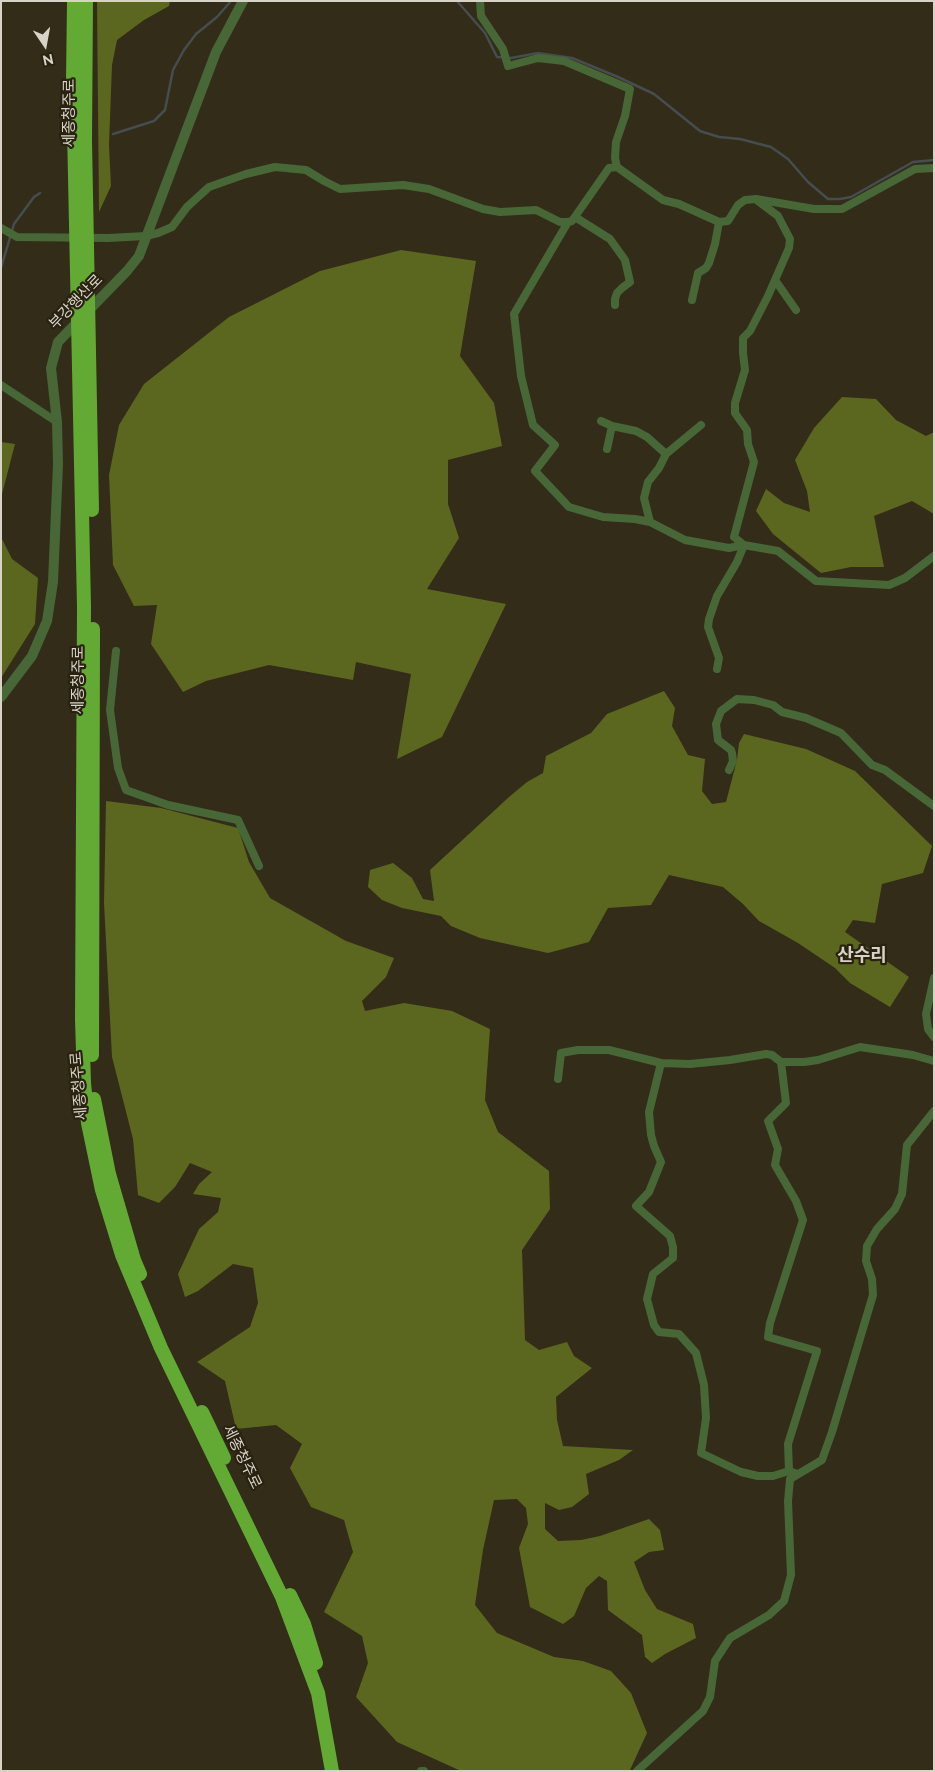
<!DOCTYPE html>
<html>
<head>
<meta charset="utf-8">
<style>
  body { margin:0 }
  #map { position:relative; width:935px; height:1772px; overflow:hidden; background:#332c19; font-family:Raleway,sans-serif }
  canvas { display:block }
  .frame { position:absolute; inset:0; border:2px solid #d7d3c7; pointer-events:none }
  .north { position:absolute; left:20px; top:20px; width:50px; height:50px; -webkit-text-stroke:4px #292210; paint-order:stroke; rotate:168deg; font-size:14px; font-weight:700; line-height:20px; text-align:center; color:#d7d3c7 }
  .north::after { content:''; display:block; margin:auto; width:18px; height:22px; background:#d7d3c7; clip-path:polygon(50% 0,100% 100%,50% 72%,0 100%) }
</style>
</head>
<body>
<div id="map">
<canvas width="935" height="1772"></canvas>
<div class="frame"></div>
<div class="north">N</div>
</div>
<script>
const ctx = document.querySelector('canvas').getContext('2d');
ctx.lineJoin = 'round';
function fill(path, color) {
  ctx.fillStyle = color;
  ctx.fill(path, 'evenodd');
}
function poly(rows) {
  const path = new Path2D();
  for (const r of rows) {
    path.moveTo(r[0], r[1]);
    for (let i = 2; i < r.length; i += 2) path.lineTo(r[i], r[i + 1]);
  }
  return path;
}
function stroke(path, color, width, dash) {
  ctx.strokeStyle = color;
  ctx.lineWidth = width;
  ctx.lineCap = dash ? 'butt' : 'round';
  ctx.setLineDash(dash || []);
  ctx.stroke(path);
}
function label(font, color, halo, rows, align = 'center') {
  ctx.font = font + ' Raleway,"Noto Sans KR",sans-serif';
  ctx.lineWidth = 4.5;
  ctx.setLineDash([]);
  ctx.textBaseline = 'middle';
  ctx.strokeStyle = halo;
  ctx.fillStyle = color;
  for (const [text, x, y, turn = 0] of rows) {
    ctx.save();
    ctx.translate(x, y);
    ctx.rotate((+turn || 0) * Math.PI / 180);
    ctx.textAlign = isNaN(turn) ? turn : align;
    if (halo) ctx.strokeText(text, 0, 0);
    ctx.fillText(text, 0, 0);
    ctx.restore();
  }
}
fill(poly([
  [97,1,170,1,169,6,144,20,117,40,112,65,109,145,111,186,99,212],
  [401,250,476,261,460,356,494,403,502,446,448,460,448,504,459,538,427,589,506,604,442,737,397,759,411,674,356,662,353,680,269,665,206,681,183,692,151,644,157,605,134,606,113,565,109,475,119,425,144,384,229,317,320,271],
  [842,397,876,399,896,420,926,436,934,432,934,514,912,501,874,516,884,567,851,567,821,573,773,534,756,511,766,489,784,503,810,512,807,491,795,460,814,428],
  [1,442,15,444,1,498],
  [1,537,12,559,38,578,35,624,1,678],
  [664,691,675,708,672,726,688,755,705,759,702,791,712,804,726,802,737,760,739,743,744,734,806,749,855,771,932,846,923,873,882,884,875,923,853,920,845,932,909,977,890,1007,850,983,835,968,798,943,759,921,743,904,723,887,669,875,651,905,608,908,589,942,548,953,480,938,451,926,441,916,402,908,382,900,368,887,370,870,393,863,412,878,423,899,434,901,430,870,509,797,527,782,543,773,546,756,591,733,607,714],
  [106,801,161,808,238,828,249,862,270,898,346,941,394,958,386,977,362,1001,365,1011,404,1003,452,1011,490,1029,485,1100,498,1132,549,1171,550,1209,522,1250,525,1340,539,1350,567,1342,574,1356,592,1368,556,1397,557,1420,563,1446,633,1450,619,1460,586,1474,589,1494,572,1507,559,1510,545,1503,545,1529,558,1541,581,1540,600,1536,649,1519,660,1530,664,1550,649,1552,634,1562,645,1590,657,1609,693,1624,696,1638,665,1654,652,1663,645,1657,642,1635,608,1610,607,1581,599,1576,586,1588,574,1616,563,1624,530,1607,519,1548,528,1524,526,1508,517,1499,494,1500,483,1550,475,1605,497,1633,554,1657,583,1661,611,1671,631,1693,647,1733,630,1770,628,1771,461,1771,397,1742,356,1697,368,1663,362,1636,324,1612,353,1552,344,1520,311,1507,290,1468,302,1444,276,1425,236,1429,225,1381,197,1362,250,1327,258,1303,253,1268,233,1264,198,1291,185,1297,178,1274,199,1229,218,1212,221,1198,193,1194,199,1184,212,1172,190,1163,175,1187,159,1203,138,1195,133,1139,112,1057,104,903]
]), '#5b671e');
stroke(poly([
  [457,1,485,33,497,57,511,58,538,53,572,58,618,77,654,94,700,131,719,137,740,139,771,147,788,159,808,182,828,199,840,199,851,197,913,162,934,160],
  [113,134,154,121,165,110,173,70,184,50,196,34,217,17,231,1],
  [1,268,14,224,34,197,40,193]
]), '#454d4f', 2.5);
stroke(poly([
  [480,1,481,16,503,49,508,66,538,58,564,61,630,89,625,116,616,142,615,158,617,167],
  [758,201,778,216,790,239,789,248,768,296,750,331,743,338,743,353,745,370,735,403,735,413,747,430,748,444,754,462,734,537,744,545,778,551,816,581,889,585,905,578,934,556],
  [575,217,610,239,625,260,630,282,622,288,617,293,615,299,615,305],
  [1,228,17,237,108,238,146,236,158,233,172,227,187,207,209,187,246,174,275,167,306,170,324,181,340,189,403,185,429,189,483,209,500,212,536,210,560,222,568,222],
  [775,280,796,310],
  [692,300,698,273,706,268,709,263,715,244,719,222],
  [1,385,57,422],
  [601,421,612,426,636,431,647,437,666,454,659,468,648,482,644,498,650,522],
  [607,449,612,426],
  [666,454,701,425],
  [744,545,729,548,685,540,650,522,635,519,603,517,569,507,535,471,555,445,533,425,521,376,514,314,568,222,572,221,609,168,617,167,663,200,679,204,719,222,728,221,738,205,745,200,756,199,814,209,842,209,915,169,934,168],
  [116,651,110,710,118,768,126,790,168,805,238,820,259,866],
  [717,669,719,658,708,627,709,619,717,596,737,562,744,545],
  [729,770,733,761,732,753,731,750,718,740,716,724,721,711,737,699,754,700,773,705,782,712,806,718,841,733,872,765,885,770,934,806],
  [934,978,926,1014,928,1029,934,1037],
  [781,1062,786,1103,768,1121,778,1149,775,1165,796,1201,803,1220,770,1323,768,1337,817,1351,788,1444,789,1471],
  [661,1063,649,1112,651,1135,654,1146,661,1162,649,1192,636,1206,670,1236,673,1247,673,1258,653,1274,647,1299,654,1325,659,1332,679,1334,696,1353,704,1385,706,1418,701,1453,741,1472,758,1476,773,1476,789,1471,797,1474],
  [558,1079,561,1053,578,1050,609,1050,661,1063,690,1064,730,1060,766,1054,772,1055,781,1062,804,1062,818,1060,860,1047,913,1055,934,1061],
  [421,1771,424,1771],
  [637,1771,703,1711,710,1697,715,1661,730,1638,769,1615,784,1601,791,1575,788,1501,790,1479,822,1460,832,1432,873,1295,872,1279,866,1261,867,1246,877,1229,895,1209,902,1194,907,1145,934,1111]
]), '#476737', 8);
stroke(poly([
  [1,697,32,656,47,621,53,582,58,464,57,422,51,368,58,342,127,271,139,256,216,52,243,1]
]), '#476737', 10);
stroke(poly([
  [74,1,73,81,84,607,82,1019,84,1083,88,1123,102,1190,122,1255,161,1348,282,1597,318,1693,332,1771],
  [86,1,85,141,92,510],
  [92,1055,93,629],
  [94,1099,109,1174,134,1260,140,1274],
  [202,1412,224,1458],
  [290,1595,304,1624,316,1663]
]), '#62aa34', 14);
label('15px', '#d7d3c7', '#292210', [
  ["세종청주로",69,113,-90],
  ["부강행산로",76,302,-46],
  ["세종청주로",78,680,-90],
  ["세종청주로",79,1086,-95],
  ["세종청주로",242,1457,64]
]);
label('bold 18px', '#d7d3c7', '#292210', [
  ["산수리",862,956]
]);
</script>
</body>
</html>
